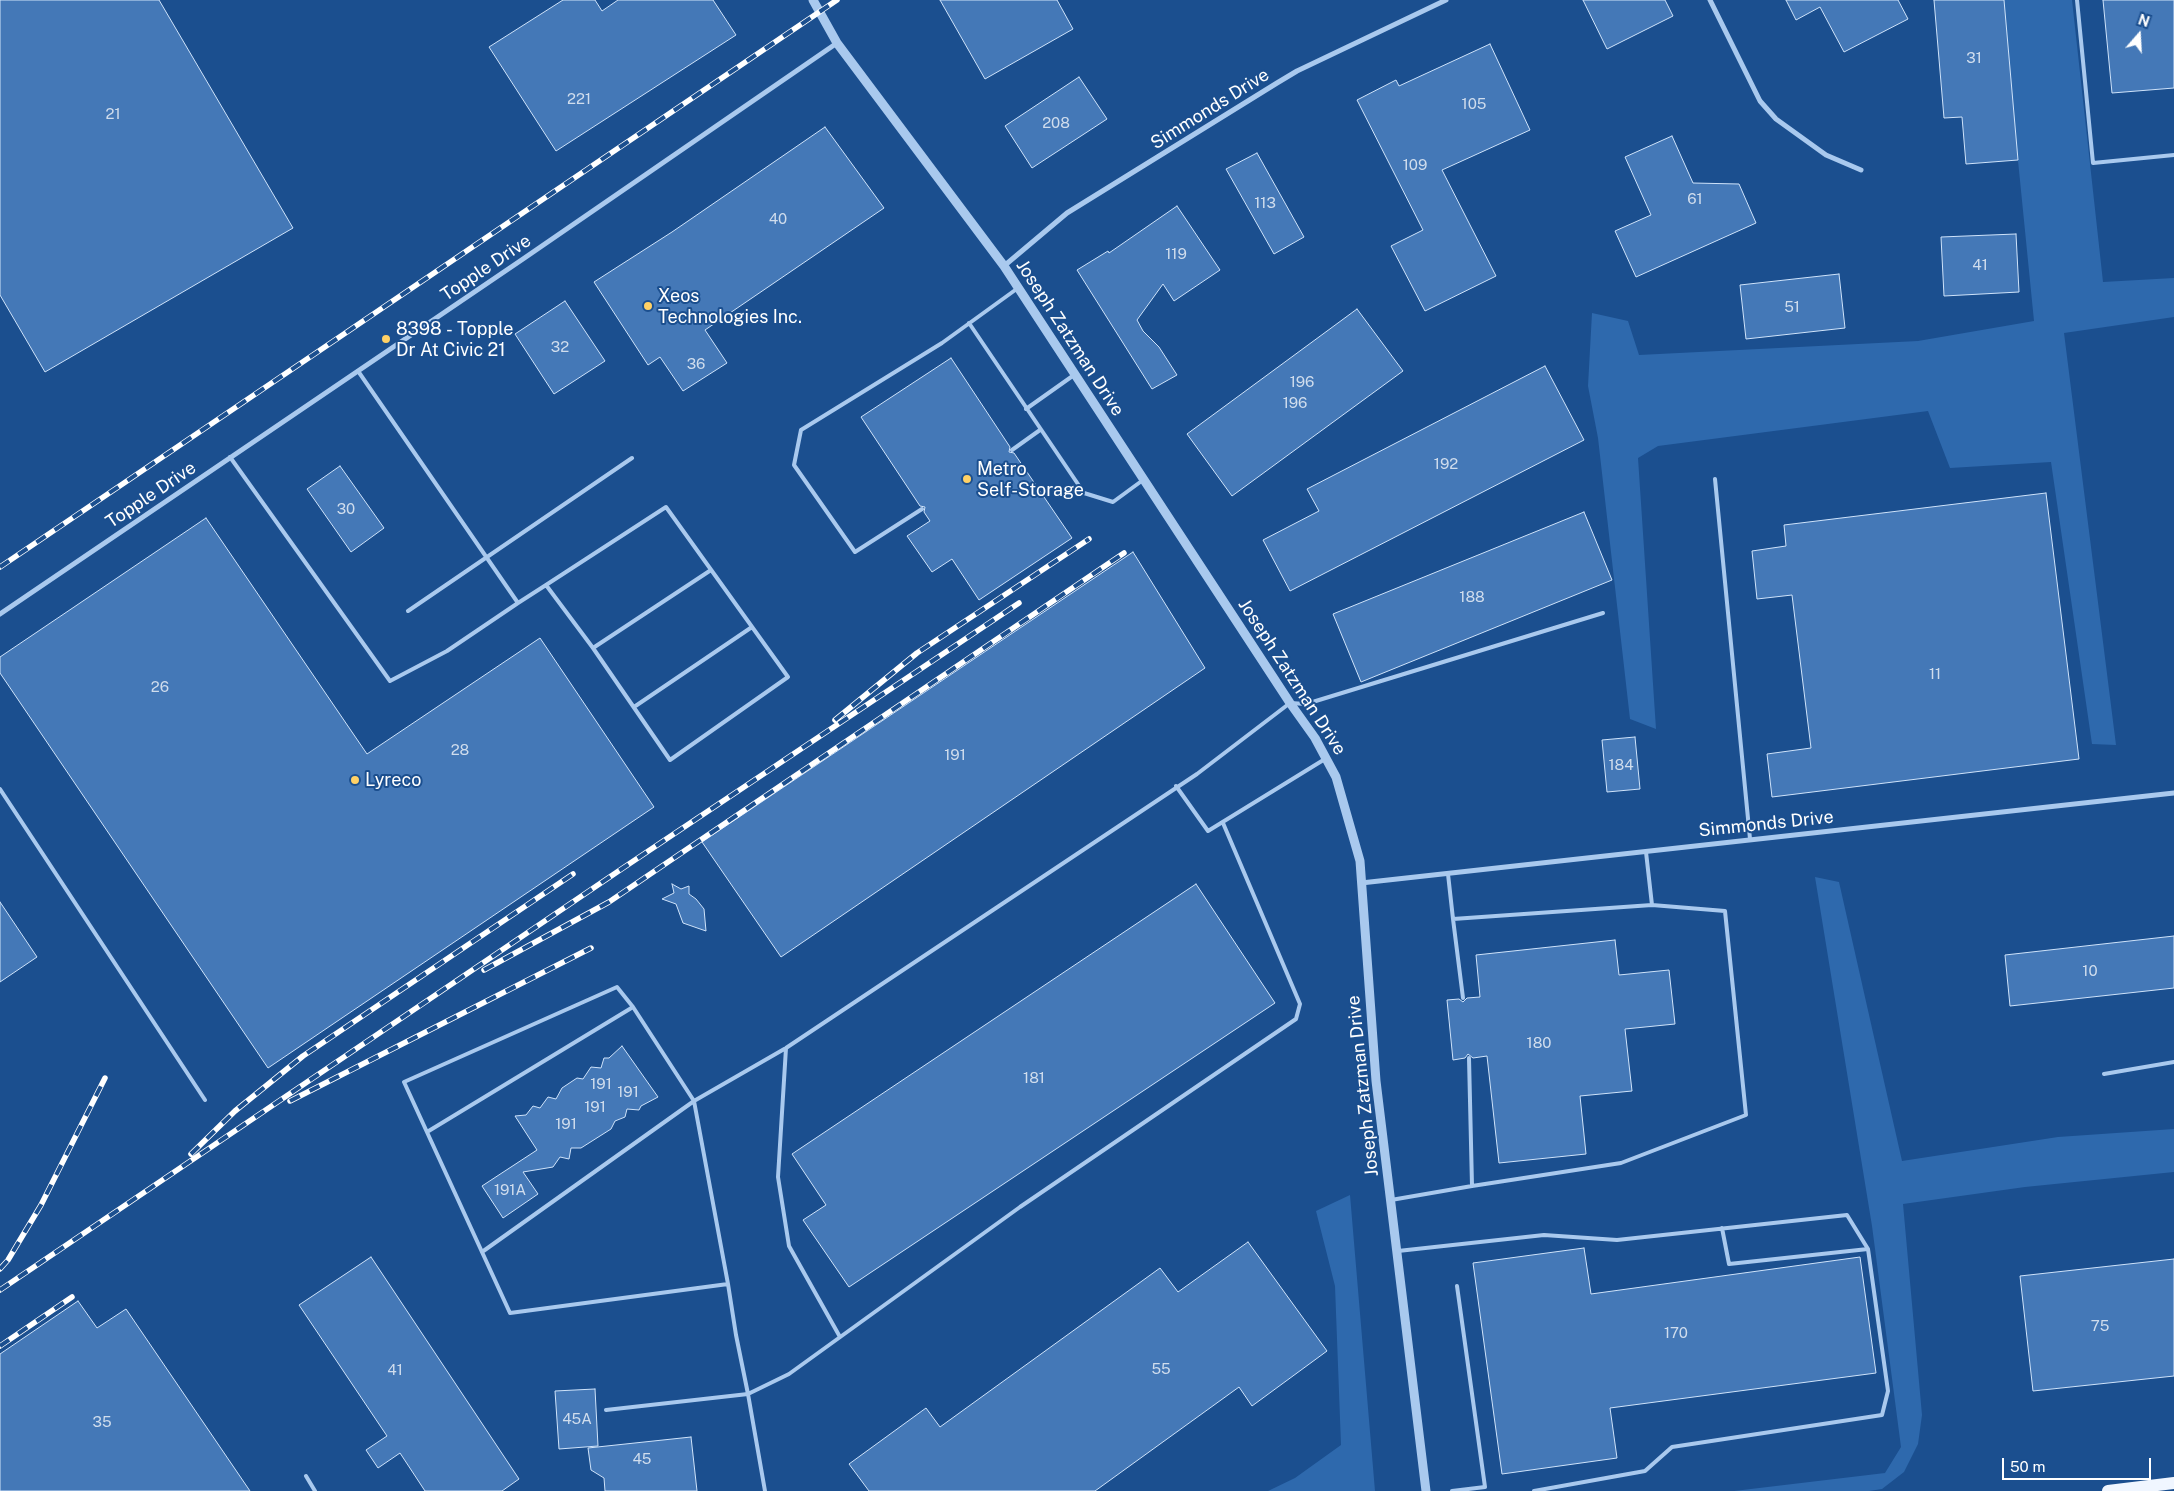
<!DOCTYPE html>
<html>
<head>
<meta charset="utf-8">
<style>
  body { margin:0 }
  #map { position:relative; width:2174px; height:1491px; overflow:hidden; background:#1b4f8f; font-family:"Public Sans",sans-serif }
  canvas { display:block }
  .north { position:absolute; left:2114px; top:10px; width:50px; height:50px; -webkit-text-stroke:4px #1b4f8f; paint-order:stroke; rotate:19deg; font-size:14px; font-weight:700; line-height:20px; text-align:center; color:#fff }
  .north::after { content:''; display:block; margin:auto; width:18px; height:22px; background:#fff; clip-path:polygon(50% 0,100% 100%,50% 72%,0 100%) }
  .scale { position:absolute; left:2002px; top:1458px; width:149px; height:22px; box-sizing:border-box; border:2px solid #fff; border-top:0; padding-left:6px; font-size:15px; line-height:18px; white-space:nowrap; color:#fff; -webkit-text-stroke:4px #1b4f8f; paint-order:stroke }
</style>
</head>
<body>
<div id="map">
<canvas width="2174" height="1491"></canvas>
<div class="north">N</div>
<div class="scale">50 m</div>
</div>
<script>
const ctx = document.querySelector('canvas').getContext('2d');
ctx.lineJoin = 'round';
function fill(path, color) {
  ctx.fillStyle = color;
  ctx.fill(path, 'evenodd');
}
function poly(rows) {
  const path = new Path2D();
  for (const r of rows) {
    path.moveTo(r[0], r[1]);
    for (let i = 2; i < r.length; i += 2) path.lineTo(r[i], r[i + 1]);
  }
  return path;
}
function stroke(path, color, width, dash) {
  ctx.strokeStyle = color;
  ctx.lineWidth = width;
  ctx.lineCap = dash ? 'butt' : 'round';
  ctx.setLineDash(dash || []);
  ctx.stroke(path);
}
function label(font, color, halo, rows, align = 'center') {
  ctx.font = font + ' "Public Sans",sans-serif';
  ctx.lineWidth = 4;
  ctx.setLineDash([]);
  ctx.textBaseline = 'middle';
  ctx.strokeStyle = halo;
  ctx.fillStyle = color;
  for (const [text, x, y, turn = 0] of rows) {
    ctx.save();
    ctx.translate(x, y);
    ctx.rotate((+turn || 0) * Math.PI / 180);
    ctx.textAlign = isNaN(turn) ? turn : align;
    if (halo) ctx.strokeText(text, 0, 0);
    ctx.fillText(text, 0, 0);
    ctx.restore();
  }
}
fill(poly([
  [2002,0,2072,0,2103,282,2174,278,2174,317,2064,333,2116,745,2092,744,2051,462,1950,468,1928,411,1658,446,1638,458,1656,729,1630,719,1598,438,1588,386,1592,313,1628,321,1639,355,1918,341,2034,321],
  [1815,877,1839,882,1902,1161,2058,1137,2174,1129,2174,1172,2025,1187,1903,1204,1922,1415,1918,1444,1904,1472,1882,1489,1869,1491,1734,1491,1885,1473,1901,1447,1872,1226],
  [1350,1195,1375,1491,1268,1491,1295,1478,1341,1445,1335,1286,1316,1211]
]), '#2e69ad');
const building = poly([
  [0,0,159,0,293,228,45,372,0,295,0,0],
  [563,0,595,0,602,11,618,0,713,0,736,35,556,151,489,47,563,0],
  [940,0,1057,0,1073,29,985,79,940,0],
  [1583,0,1665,0,1673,16,1607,49,1583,0],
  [1786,0,1898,0,1908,19,1844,52,1820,7,1796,20,1786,0],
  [1934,0,2004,0,2018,160,1966,164,1962,117,1944,118,1934,0],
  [2103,0,2174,0,2174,88,2112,93,2103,0],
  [1490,44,1530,130,1442,170,1496,276,1425,311,1391,246,1423,230,1357,100,1396,80,1399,86,1490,44],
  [1079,77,1107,119,1032,168,1005,126,1079,77],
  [825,127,884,208,705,330,727,363,683,391,660,357,648,365,594,282,672,232,825,127],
  [1672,136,1693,183,1739,184,1756,223,1636,277,1615,231,1651,215,1625,157,1672,136],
  [1257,153,1304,237,1274,254,1226,169,1257,153],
  [1177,206,1220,270,1174,301,1163,284,1137,320,1143,331,1159,347,1177,375,1152,389,1077,270,1108,251,1109,253,1177,206],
  [2016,234,2019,292,1944,296,1941,237,2016,234],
  [1839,274,1845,328,1746,339,1740,285,1839,274],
  [565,301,605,361,554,394,515,334,565,301],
  [1357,309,1403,371,1232,496,1187,434,1357,309],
  [951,358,1010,447,1009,452,1014,453,1072,538,979,600,952,559,932,572,907,536,930,521,924,512,925,507,920,506,861,417,951,358],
  [1545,366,1584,440,1290,591,1263,540,1319,511,1307,489,1545,366],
  [340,466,384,528,351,552,307,489,340,466],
  [2046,493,2079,759,1772,797,1767,754,1811,748,1792,595,1757,599,1752,551,1786,546,1784,525,2046,493],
  [1584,512,1612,580,1361,682,1333,614,1584,512],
  [206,518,367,754,540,638,654,807,268,1068,0,673,0,657,206,518],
  [1133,552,1205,668,781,957,702,842,1133,552],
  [1635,737,1640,789,1607,792,1602,740,1635,737],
  [672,884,681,889,689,886,689,894,696,899,704,909,706,931,683,923,676,904,662,899,674,893,672,884],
  [1196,884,1275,1003,849,1287,803,1220,826,1205,792,1154,1196,884],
  [0,902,37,957,0,982,0,902],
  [2174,936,2174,988,2010,1006,2005,955,2174,936],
  [1615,940,1619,975,1669,970,1675,1024,1625,1029,1632,1091,1580,1096,1586,1154,1499,1163,1487,1056,1473,1058,1468,1054,1465,1058,1453,1060,1447,1000,1459,999,1463,1002,1467,998,1480,997,1476,955,1615,940],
  [622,1046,658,1097,641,1106,639,1110,627,1109,625,1117,615,1121,611,1129,581,1148,571,1148,569,1159,560,1157,553,1167,523,1172,538,1194,503,1218,482,1186,537,1150,515,1116,526,1115,533,1106,540,1108,548,1097,556,1099,562,1088,577,1078,583,1079,591,1067,601,1068,604,1058,609,1058,622,1046],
  [1248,1242,1327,1351,1252,1406,1239,1387,1095,1491,869,1491,849,1464,926,1408,940,1427,1160,1268,1178,1292,1248,1242],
  [1584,1248,1591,1294,1860,1257,1876,1373,1610,1408,1617,1458,1502,1474,1473,1263,1584,1248],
  [371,1257,519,1479,502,1491,425,1491,400,1453,378,1468,366,1450,387,1436,299,1305,371,1257],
  [2174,1259,2174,1376,2033,1391,2020,1276,2174,1259],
  [78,1301,97,1328,126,1309,250,1491,0,1491,0,1354,78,1301],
  [595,1389,598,1446,559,1449,555,1391,595,1389],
  [691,1437,697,1491,605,1491,604,1478,591,1470,588,1448,691,1437]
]);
fill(building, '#4478b7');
stroke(building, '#cfe3fa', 1);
stroke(poly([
  [2077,0,2093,163,2174,155],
  [969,323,1084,493,1113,502,1143,480],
  [358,371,518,603],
  [1026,409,1074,375],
  [1012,450,1040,430],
  [230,457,390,681,447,651,518,603,546,585,666,507,788,677,670,760,593,648,546,585],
  [1715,479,1750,839],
  [922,509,855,552,794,465,801,430,942,343,1018,288],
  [408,611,632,458],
  [593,648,711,570],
  [634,707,752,627],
  [1176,786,1208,831,1325,759],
  [0,789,205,1100],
  [1448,874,1453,919,1652,905],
  [1453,919,1463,998],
  [786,1048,778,1177,789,1246,840,1337],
  [2104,1074,2174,1062],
  [427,1132,633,1007],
  [1472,1186,1621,1163,1746,1115,1725,911,1652,905,1646,852],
  [1391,1200,1472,1186,1469,1058],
  [1722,1228,1729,1264,1868,1249],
  [1398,1251,1544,1235,1617,1240,1847,1215,1868,1249,1888,1391,1882,1415,1672,1447,1645,1471,1534,1491],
  [482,1252,694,1101,786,1048,1197,774,1290,703,1306,704,1603,613],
  [728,1284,510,1313,404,1082,617,987,633,1007,694,1101,728,1284,736,1335,748,1394,789,1374,1020,1207,1296,1019,1300,1004,1223,823],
  [606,1410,748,1394,765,1491],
  [306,1476,315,1491],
  [1452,1491,1485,1487,1457,1286]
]), '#a9c9ee', 4);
stroke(poly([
  [1710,0,1760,101,1776,119,1826,155,1861,170],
  [1004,266,1067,213,1277,83,1297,71,1446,0],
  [0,614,523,259,837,43],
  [1361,883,2174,793]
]), '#a9c9ee', 5);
stroke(poly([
  [813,0,837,43,1004,266,1290,703,1315,738,1336,777,1360,861,1376,1081,1426,1491]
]), '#a9c9ee', 9);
stroke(poly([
  [2108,1491,2174,1483]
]), '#f0f6ff', 12);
const rail = poly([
  [0,567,837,0],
  [835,720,917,653,1089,539],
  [484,970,609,902,1124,553],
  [290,1101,591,948],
  [191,1154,235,1111,303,1056,573,874],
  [0,1269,8,1260,41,1205,105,1078],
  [0,1290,623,868,1019,603],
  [0,1346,72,1297]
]);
stroke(rail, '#fff', 5.5);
stroke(rail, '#1b4f8f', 4, [11]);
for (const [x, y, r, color] of [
  [648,306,5,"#ffd166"],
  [386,339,5,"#ffd166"],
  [967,479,5,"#ffd166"],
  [355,780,5,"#ffd166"]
]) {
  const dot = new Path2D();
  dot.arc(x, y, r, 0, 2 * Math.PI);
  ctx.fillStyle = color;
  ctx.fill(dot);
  stroke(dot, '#1b4f8f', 2);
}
label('15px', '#d0dded', null, [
  ["31",1974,58],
  ["221",579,99],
  ["105",1474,104],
  ["21",113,114],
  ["208",1056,123],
  ["109",1415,165],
  ["61",1695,199],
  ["113",1265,203],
  ["40",778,219],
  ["119",1176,254],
  ["41",1980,265],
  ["51",1792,307],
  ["32",560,347],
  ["36",696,364],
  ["196",1302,382],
  ["196",1295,403],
  ["192",1446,464],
  ["30",346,509],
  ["188",1472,597],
  ["11",1935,674],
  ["26",160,687],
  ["28",460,750],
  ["191",955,755],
  ["184",1621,765],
  ["10",2090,971],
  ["180",1539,1043],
  ["181",1034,1078],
  ["191",601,1084],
  ["191",628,1092],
  ["191",595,1107],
  ["191",566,1124],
  ["191A",510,1190],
  ["75",2100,1326],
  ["170",1676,1333],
  ["55",1161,1369],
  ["41",395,1370],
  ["45A",577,1419],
  ["35",102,1422],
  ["45",642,1459]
]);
label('18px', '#fff', '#1b4f8f', [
  ["Simmonds Drive",1210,109,-32],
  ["Topple Drive",486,268,-34],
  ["Joseph Zatzman Drive",1070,338,57],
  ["Topple Drive",151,495,-34],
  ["Joseph Zatzman Drive",1292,677,57],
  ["Simmonds Drive",1766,824,-6],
  ["Joseph Zatzman Drive",1363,1086,-96]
]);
label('18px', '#fff', '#1b4f8f', [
  ["Xeos",658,296],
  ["Technologies Inc.",658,317],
  ["8398 - Topple",396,329],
  ["Dr At Civic 21",396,350],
  ["Metro",977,469],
  ["Self-Storage",977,490],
  ["Lyreco",365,780]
], 'left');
</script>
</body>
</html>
